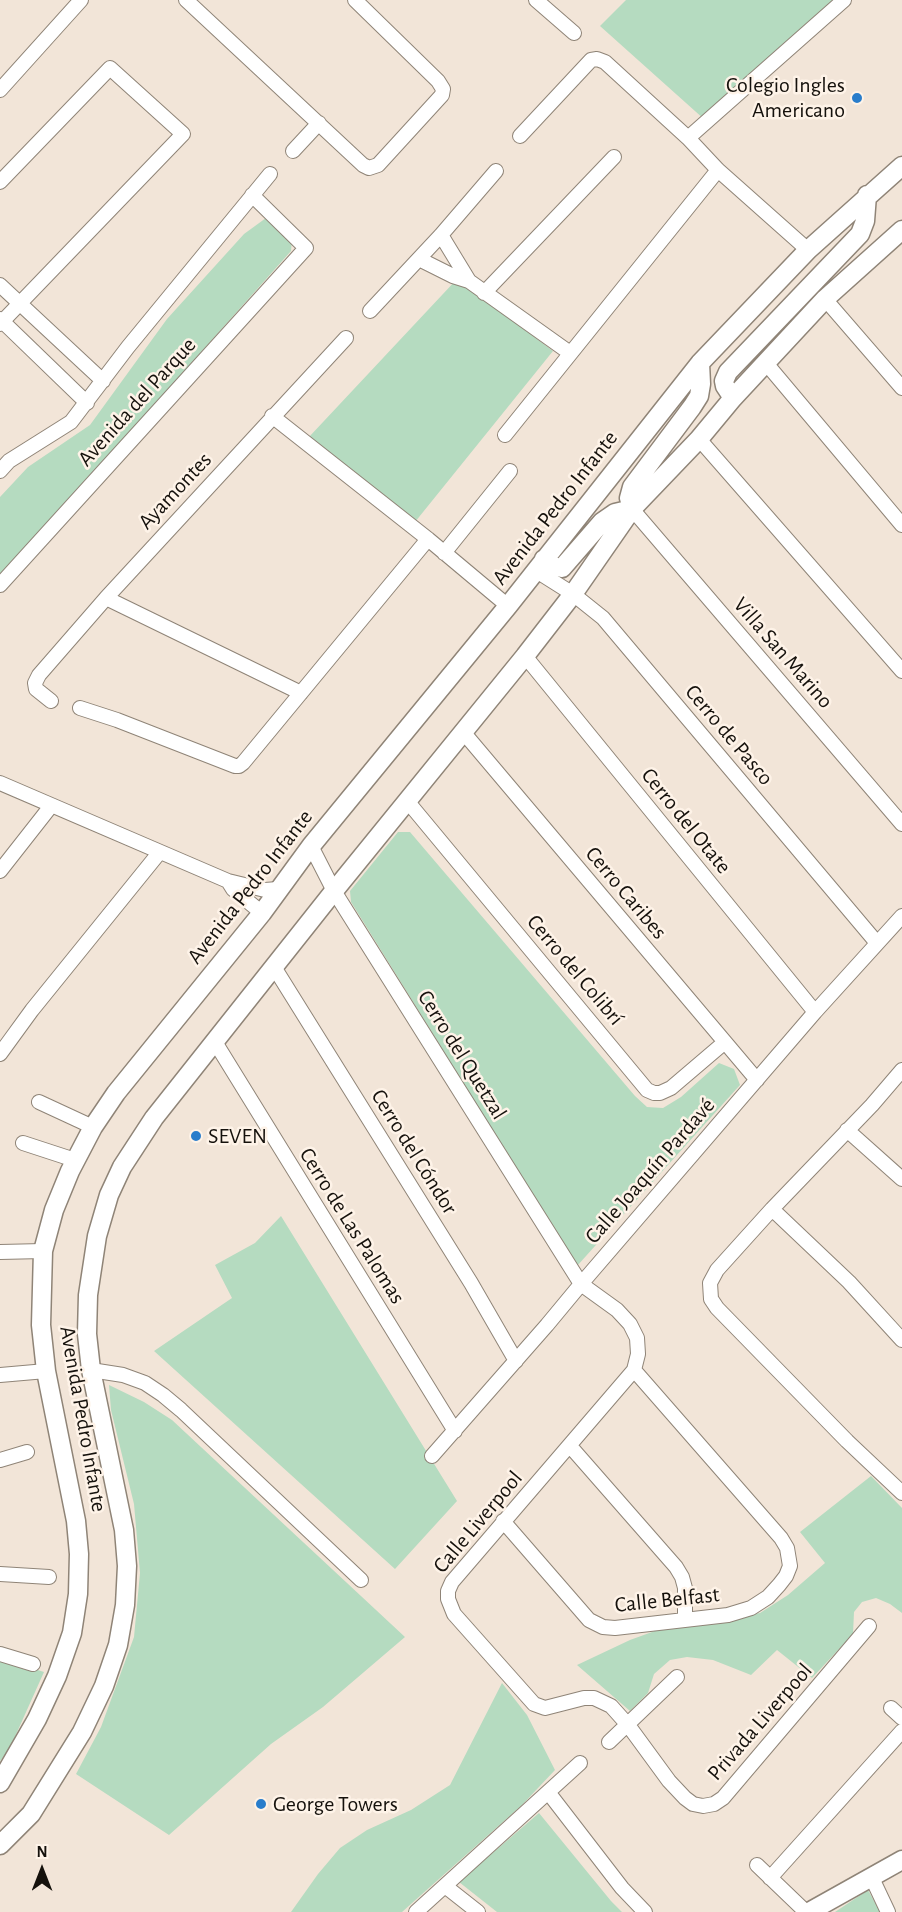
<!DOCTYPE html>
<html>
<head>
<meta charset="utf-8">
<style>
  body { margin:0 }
  #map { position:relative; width:902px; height:1912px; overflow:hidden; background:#f2e5d8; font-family:"Alegreya Sans",sans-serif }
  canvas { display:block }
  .north { position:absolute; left:12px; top:1840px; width:60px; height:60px; -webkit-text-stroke:4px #fef3e8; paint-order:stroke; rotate:0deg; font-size:16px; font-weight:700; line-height:24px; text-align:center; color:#15110c }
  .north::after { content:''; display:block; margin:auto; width:21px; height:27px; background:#15110c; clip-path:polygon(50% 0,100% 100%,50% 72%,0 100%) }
</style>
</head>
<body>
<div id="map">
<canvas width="902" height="1912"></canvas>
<div class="north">N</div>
</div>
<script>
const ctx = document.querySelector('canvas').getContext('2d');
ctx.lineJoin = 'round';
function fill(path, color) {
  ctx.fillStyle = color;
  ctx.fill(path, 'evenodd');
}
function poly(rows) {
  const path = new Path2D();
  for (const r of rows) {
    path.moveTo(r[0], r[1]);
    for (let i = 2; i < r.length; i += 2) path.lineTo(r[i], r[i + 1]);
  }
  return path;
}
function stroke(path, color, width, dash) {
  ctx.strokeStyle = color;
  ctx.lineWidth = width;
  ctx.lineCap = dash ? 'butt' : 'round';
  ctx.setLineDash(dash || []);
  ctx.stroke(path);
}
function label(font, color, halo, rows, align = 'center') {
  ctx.font = font + ' "Alegreya Sans",sans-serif';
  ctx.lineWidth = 5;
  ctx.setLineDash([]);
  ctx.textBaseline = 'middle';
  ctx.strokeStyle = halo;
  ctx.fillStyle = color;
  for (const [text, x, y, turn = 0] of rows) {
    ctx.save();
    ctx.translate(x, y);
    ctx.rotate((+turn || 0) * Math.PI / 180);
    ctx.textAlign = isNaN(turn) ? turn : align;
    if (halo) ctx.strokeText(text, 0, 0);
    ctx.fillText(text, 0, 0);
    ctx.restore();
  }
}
fill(poly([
  [626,0,833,0,705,120,600,26],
  [266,218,292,239,291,251,0,578,0,497,28,467,90,425,167,319,244,234],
  [457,279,553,351,415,522,309,437],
  [398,832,410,832,635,1096,647,1107,663,1108,681,1097,719,1063,734,1069,740,1085,577,1266,351,902,350,891],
  [281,1216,457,1501,395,1569,154,1351,232,1298,215,1265,255,1243],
  [109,1385,144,1402,172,1420,405,1637,323,1707,271,1744,169,1835,76,1774,101,1727,134,1637,140,1573,134,1504,111,1410],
  [871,1476,902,1508,902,1613,890,1604,876,1598,862,1602,854,1612,853,1634,812,1678,777,1650,751,1675,713,1660,687,1657,670,1660,654,1674,648,1693,630,1711,577,1665,630,1640,663,1628,760,1613,788,1595,825,1563,800,1532],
  [0,1658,44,1672,9,1750,0,1761],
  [502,1683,527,1715,555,1770,522,1805,402,1912,291,1912,318,1874,340,1848,367,1830,411,1810,450,1785],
  [539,1813,611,1901,622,1912,497,1912,459,1882],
  [868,1890,880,1912,835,1912]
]), '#b5dbc0');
const street = poly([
  [186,0,363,165,369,168,378,165,442,95,443,89,438,81,355,0],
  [536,0,574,33],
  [0,90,81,0],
  [520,136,591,60,597,59,605,62,688,138,718,170,808,250],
  [688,138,844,0],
  [293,151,319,123],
  [0,182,110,68,183,134,0,324],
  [441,235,469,281],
  [419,259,453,276,469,281,570,353],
  [0,285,103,381],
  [484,293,614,157],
  [825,299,902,388],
  [370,311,441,235,496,171],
  [0,319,87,403],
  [765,362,902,525],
  [272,416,428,539,508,606],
  [505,435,718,170],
  [699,439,902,671],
  [0,471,9,461,71,422,128,347,270,174],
  [632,509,902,824],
  [444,553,510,471],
  [535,570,573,594,603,618,877,943],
  [0,585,306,248,252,195],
  [106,598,301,693],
  [525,656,815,1012],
  [51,701,36,689,35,683,39,675,106,598,346,338],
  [80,708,117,720,235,766,239,766,243,763,428,539],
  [464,733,757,1080],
  [0,783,228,881,265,890,278,889],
  [408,802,647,1090,654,1093,660,1093,671,1088,725,1042],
  [311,846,334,891,581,1284,617,1310,630,1324,637,1338,638,1354,634,1370,452,1582,448,1591,448,1599,454,1614,534,1704,545,1708,584,1698,594,1698,611,1706,628,1725,669,1781,685,1798,693,1804,703,1806,714,1804,723,1798,869,1626],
  [0,871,51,806],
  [228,881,233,889,262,913],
  [274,967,471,1283,516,1361],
  [215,1042,455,1431],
  [0,1054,32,1010,159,853],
  [902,1070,872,1105,772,1209,717,1270,710,1283,711,1299,717,1308,847,1441,902,1493],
  [39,1102,93,1127],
  [847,1130,902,1179],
  [23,1143,75,1160],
  [772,1209,849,1282,902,1340],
  [0,1252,43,1251],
  [91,1370,123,1375,145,1383,163,1395,181,1410,361,1580],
  [0,1375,46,1371],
  [570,1446,676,1567,682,1577,685,1588,685,1619],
  [432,1456,547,1325,581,1284,815,1012,902,916],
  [0,1460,27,1452],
  [503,1521,589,1620,603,1627,615,1628,728,1615,751,1608,768,1597,779,1585,786,1576,790,1566,787,1548,781,1538,634,1370],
  [0,1574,49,1577],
  [0,1654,33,1664],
  [891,1708,902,1718],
  [609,1742,677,1677],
  [548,1792,622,1888,645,1912],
  [757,1865,806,1912],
  [871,1876,888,1912],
  [770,1878,902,1731],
  [445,1886,478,1912],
  [416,1912,580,1763]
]);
const secondary = poly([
  [733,398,725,386,724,381,728,372,860,234,865,221,867,195],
  [544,559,552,566,562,568,602,522,615,513,632,509,629,498,632,487,692,407,699,396,701,384,700,363],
  [0,1783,37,1719,57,1676,72,1633,78,1594,79,1554,76,1521,46,1371,41,1325,43,1251,54,1210,70,1171,93,1127,116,1093,262,913,311,846,508,606,700,363,808,250,902,166],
  [0,1845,31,1814,82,1732,104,1686,118,1645,125,1605,127,1566,124,1530,91,1370,87,1334,88,1295,97,1236,109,1195,122,1167,154,1118,334,891,525,656,573,594,632,509,699,439,733,398,825,299,902,230],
  [809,1912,902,1860]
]);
stroke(street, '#8f8477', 16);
stroke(secondary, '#8f8477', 21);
stroke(street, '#fff', 14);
stroke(secondary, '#fff', 18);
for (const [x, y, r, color] of [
  [857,98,6,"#297dcb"],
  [196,1136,6,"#297dcb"],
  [261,1804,6,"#297dcb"]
]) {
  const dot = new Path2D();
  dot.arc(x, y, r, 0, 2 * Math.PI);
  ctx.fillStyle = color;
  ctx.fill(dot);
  stroke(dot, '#fef3e8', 2);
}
label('22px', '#15110c', '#fef3e8', [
  ["Colegio Ingles",845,85,"right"],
  ["Americano",845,110,"right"],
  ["SEVEN",208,1136],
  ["George Towers",273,1804]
], 'left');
label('22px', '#15110c', '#fef3e8', [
  ["Avenida del Parque",137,402,-48],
  ["Ayamontes",175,491,-47],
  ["Avenida Pedro Infante",555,508,-52],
  ["Villa San Marino",783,653,49],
  ["Cerro de Pasco",729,735,50],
  ["Cerro del Otate",686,821,51],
  ["Avenida Pedro Infante",250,887,-52],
  ["Cerro Caribes",626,893,50],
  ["Cerro del Colibrí",575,970,50],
  ["Cerro del Quetzal",462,1055,58],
  ["Cerro del Cóndor",414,1152,58],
  ["Calle Joaquín Pardavé",650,1171,-49],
  ["Cerro de Las Palomas",352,1226,58],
  ["Avenida Pedro Infante",83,1419,80],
  ["Calle Liverpool",478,1522,-50],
  ["Calle Belfast",667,1600,-6],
  ["Privada Liverpool",760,1722,-49]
]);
</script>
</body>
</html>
